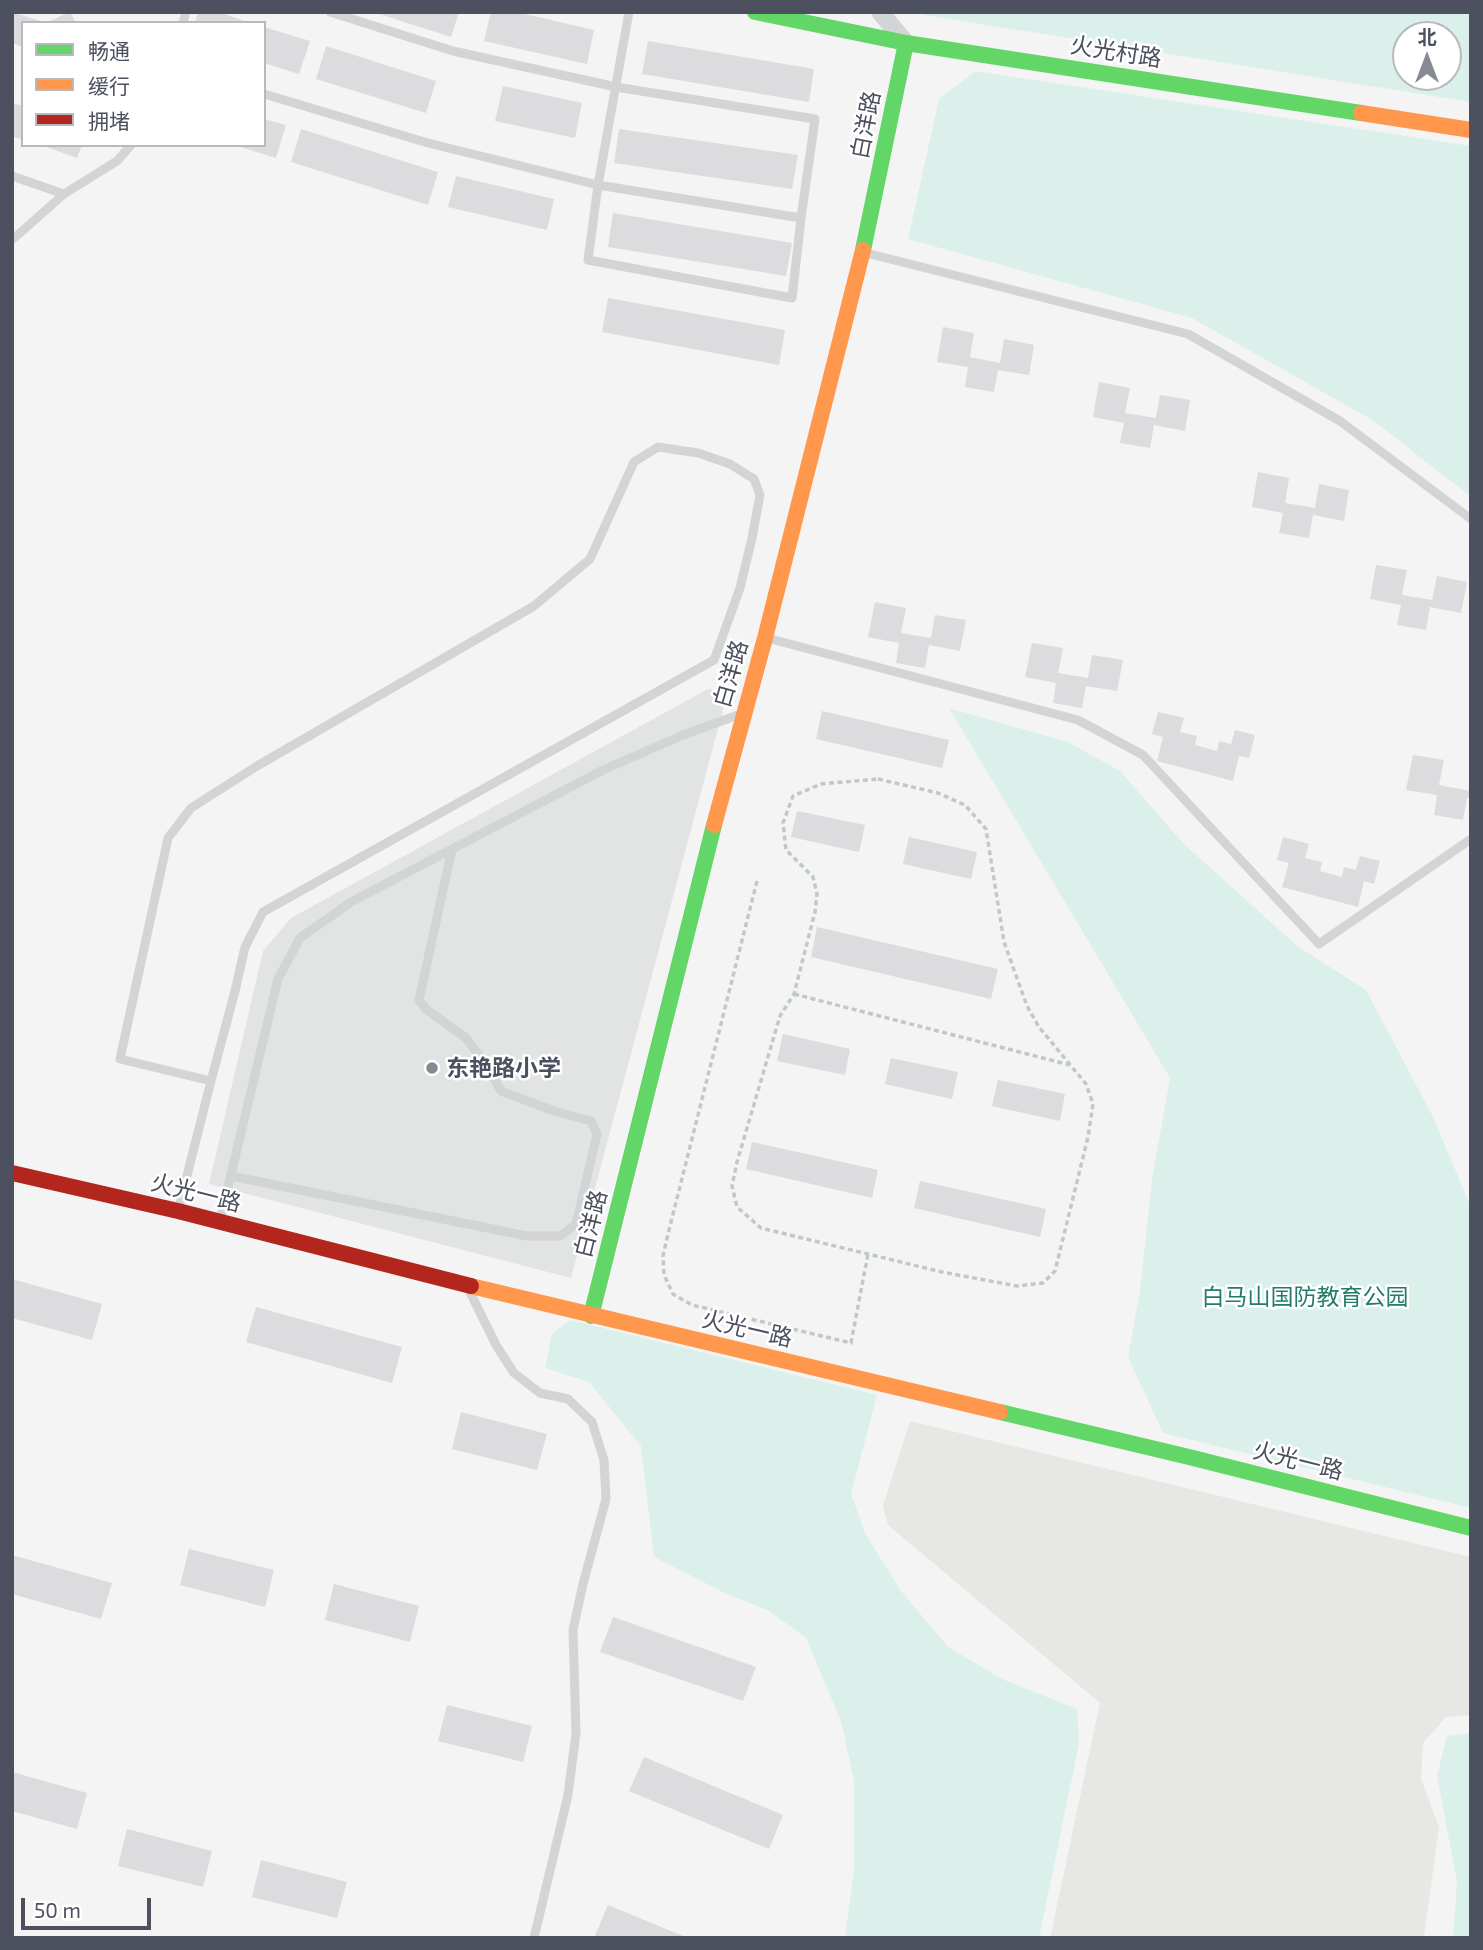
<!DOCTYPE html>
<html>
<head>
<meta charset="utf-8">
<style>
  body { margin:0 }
  #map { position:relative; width:1483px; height:1950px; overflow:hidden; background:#f4f4f4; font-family:"Exo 2","Noto Sans SC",sans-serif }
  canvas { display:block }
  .frame { position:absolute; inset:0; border:14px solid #4c505f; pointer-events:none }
  .legend { position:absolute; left:21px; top:21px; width:245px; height:126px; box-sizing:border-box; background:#fff; border:2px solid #b7b9bf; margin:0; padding:9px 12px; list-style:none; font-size:21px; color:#4c505f }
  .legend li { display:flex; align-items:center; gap:14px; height:35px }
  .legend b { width:35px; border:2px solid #b7b9bf }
  .north { position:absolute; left:1392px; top:21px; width:70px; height:70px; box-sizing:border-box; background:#fff; border:2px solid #b7b9bf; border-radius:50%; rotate:0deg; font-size:19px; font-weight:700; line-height:28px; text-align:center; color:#4c505f }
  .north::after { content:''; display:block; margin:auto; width:24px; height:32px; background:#878993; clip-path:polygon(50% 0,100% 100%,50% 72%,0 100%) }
  .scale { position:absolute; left:21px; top:1898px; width:130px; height:32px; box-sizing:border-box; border:4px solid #4c505f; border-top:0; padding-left:9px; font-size:21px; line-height:24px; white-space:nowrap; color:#4c505f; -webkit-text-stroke:5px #fff; paint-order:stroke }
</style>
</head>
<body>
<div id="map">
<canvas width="1483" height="1950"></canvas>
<div class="frame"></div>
<ul class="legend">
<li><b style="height:9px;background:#63d668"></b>畅通</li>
<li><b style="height:9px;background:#ff974d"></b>缓行</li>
<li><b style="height:9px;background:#b3261e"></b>拥堵</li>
</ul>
<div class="north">北</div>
<div class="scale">50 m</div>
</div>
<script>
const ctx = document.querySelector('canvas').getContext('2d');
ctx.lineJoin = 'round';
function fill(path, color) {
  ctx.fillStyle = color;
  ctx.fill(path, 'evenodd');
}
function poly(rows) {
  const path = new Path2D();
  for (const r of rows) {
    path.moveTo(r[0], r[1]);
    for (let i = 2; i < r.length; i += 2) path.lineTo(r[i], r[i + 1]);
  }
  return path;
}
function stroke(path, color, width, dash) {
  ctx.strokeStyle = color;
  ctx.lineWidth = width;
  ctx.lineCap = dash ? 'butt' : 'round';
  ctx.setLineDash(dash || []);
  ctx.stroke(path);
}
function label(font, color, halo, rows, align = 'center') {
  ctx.font = font + ' "Exo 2","Noto Sans SC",sans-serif';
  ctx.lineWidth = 5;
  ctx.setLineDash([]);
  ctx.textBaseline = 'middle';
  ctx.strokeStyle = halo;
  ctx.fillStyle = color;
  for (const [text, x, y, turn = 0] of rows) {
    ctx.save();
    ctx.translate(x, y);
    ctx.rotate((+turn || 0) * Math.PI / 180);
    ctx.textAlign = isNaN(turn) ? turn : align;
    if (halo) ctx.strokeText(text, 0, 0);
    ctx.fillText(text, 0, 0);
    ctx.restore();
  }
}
fill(poly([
  [910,1421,1471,1557,1471,1715,1446,1717,1423,1743,1421,1779,1439,1827,1424,1938,1050,1938,1100,1703,888,1525,883,1506]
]), '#e7e7e3');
fill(poly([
  [708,689,728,691,571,1278,209,1184,263,951,291,918]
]), '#e2e3e3');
fill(poly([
  [911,12,1471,12,1471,102,924,15],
  [1448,35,1448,77,1406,77,1406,35],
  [975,71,1471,146,1471,497,1374,421,1192,318,908,239,939,99],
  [949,708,1068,742,1120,771,1183,843,1297,946,1366,990,1432,1115,1471,1207,1471,1508,1163,1433,1128,1357,1140,1291,1152,1179,1170,1078],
  [570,1320,877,1395,851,1494,866,1535,901,1591,948,1647,1002,1679,1077,1709,1079,1744,1039,1938,845,1938,854,1870,854,1781,841,1721,806,1638,769,1611,723,1592,654,1557,641,1446,589,1382,545,1368,552,1334],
  [1471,1733,1471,1938,1453,1938,1457,1882,1437,1776,1447,1736]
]), '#dbf0ea');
fill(poly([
  [12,12,44,22,23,23,23,47,12,43],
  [70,12,76,23,45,23],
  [198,12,219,12,250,23,195,23],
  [373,12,459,12,451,37],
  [491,12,516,12,594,30,587,64,484,41],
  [264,27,310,41,299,74,264,63],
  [648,41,814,69,809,102,642,74],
  [326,46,436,81,426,113,316,79],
  [503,86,582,103,575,138,495,121],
  [12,103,23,106,23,140,12,136],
  [264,119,286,125,276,158,237,146,264,145],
  [301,129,438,172,428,205,291,162],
  [619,129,798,155,792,189,614,163],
  [41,145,82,145,77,158],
  [456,176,554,199,547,230,448,207],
  [613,213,792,243,786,276,608,247],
  [608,298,785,330,779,365,602,332],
  [943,327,974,333,970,357,1000,363,1004,339,1034,345,1029,375,998,370,994,392,965,387,968,367,937,362],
  [1099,382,1130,388,1125,413,1156,418,1160,395,1190,400,1185,431,1154,425,1150,448,1120,443,1124,423,1093,417],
  [1258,472,1289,478,1285,503,1315,508,1319,484,1349,490,1344,521,1313,515,1309,538,1279,533,1283,513,1252,507],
  [1376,565,1407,570,1402,595,1432,600,1437,576,1467,582,1461,613,1430,607,1426,630,1397,625,1401,605,1370,599],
  [875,602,906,608,901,633,931,638,935,615,966,620,960,651,929,645,925,668,896,663,899,643,868,637],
  [1032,643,1063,648,1058,673,1088,678,1092,655,1123,660,1117,691,1086,686,1082,708,1053,703,1056,683,1025,677],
  [822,711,949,740,942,768,816,739],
  [1158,712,1184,718,1180,732,1197,736,1195,745,1217,751,1219,741,1231,744,1235,730,1255,735,1249,758,1239,756,1233,781,1157,761,1163,737,1152,734],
  [1413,755,1444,760,1439,785,1471,791,1471,798,1467,798,1463,820,1434,815,1437,795,1406,790],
  [797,811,865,825,859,852,791,837],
  [909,837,977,852,971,879,903,864],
  [1283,837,1309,844,1305,858,1322,862,1320,871,1342,877,1344,867,1356,870,1360,856,1380,861,1374,884,1364,881,1358,907,1282,887,1289,863,1277,860],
  [817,927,998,969,991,999,811,957],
  [783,1034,850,1049,845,1075,777,1061],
  [891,1058,958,1072,952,1099,885,1084],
  [998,1080,1065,1094,1060,1121,992,1106],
  [752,1142,878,1170,872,1198,746,1169],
  [920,1181,1046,1209,1040,1237,914,1208],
  [12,1279,102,1304,92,1340,12,1318],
  [256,1307,402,1347,392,1383,246,1342],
  [461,1412,547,1434,537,1470,452,1449],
  [189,1549,274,1570,265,1607,180,1585],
  [12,1555,112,1583,101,1619,12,1594],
  [334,1584,419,1606,410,1642,325,1620],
  [613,1617,756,1667,743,1701,600,1652],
  [447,1705,532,1726,523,1762,438,1741],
  [644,1757,783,1815,769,1849,629,1791],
  [12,1772,87,1793,77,1829,12,1811],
  [127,1829,212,1851,203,1887,118,1866],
  [261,1860,347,1882,337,1918,252,1897],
  [608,1905,688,1938,594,1938]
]), '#dcdcde');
stroke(poly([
  [878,779,938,793,965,805,986,829,1004,942,1027,1006,1039,1027,1086,1084,1093,1104,1088,1137,1055,1271,1043,1283,1017,1286,942,1272,761,1228,737,1207,732,1186,737,1162,780,1016,794,994,815,912,817,894,813,877,786,850,783,823,793,796,821,784,878,779],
  [757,881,668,1234,663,1256,664,1275,673,1294,692,1305,851,1343,868,1254],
  [794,994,1070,1065]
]), '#bfc9c9', 3.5, [5, 3.5]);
stroke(poly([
  [629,12,598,185,588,260,792,298,801,218],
  [183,23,186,12],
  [264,94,428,143,598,185,801,218,815,119,616,87,453,51,330,12],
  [12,176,64,194],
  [12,240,64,194,117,161,131,145],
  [866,253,1188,334,1340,421,1471,519],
  [767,638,1078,720,1143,755,1319,944,1471,839],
  [231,1176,527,1236,560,1236,576,1224,597,1134,591,1121,554,1111,501,1091,487,1066,466,1038,426,1009,419,1000,452,849],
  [178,1211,211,1081,235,991,245,947,263,912,714,660,740,588,752,538,760,495,754,479,730,464,698,453,658,447,634,462,590,559,534,606,257,766,191,808,168,838,120,1059,211,1081],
  [220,1220,278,979,300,938,351,902,603,770,683,735,738,715],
  [469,1290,496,1345,514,1373,540,1393,568,1399,592,1422,604,1460,606,1499,583,1584,573,1630,576,1733,568,1795,534,1938]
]), '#d3d4d6', 9);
stroke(poly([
  [880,12,906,43]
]), '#d3d4d6', 18);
stroke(poly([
  [755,12,906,43,1361,113],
  [863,250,906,43],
  [591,1316,714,825],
  [1000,1412,1189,1457,1471,1528]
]), '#63d668', 16);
stroke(poly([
  [1361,113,1471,130],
  [714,825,765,638,863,250],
  [471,1286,1000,1412]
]), '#ff974d', 16);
stroke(poly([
  [12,1173,178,1211,471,1286]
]), '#b3261e', 16);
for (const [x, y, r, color] of [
  [432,1068,7,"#878993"]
]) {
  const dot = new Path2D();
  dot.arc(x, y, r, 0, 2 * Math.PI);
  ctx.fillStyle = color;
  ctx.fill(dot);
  stroke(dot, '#fff', 2.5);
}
label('23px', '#4c505f', '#fff', [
  ["火光村路",1116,52,9],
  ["白洋路",866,125,-79],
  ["白洋路",731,674,-74],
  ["火光一路",196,1193,14],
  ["白洋路",591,1224,-76],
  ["火光一路",747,1329,13],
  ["火光一路",1298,1461,14]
]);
label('bold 23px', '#4c505f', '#fff', [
  ["东艳路小学",446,1068]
], 'left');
label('23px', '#217c6a', '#fff', [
  ["白马山国防教育公园",1305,1297]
]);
</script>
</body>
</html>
